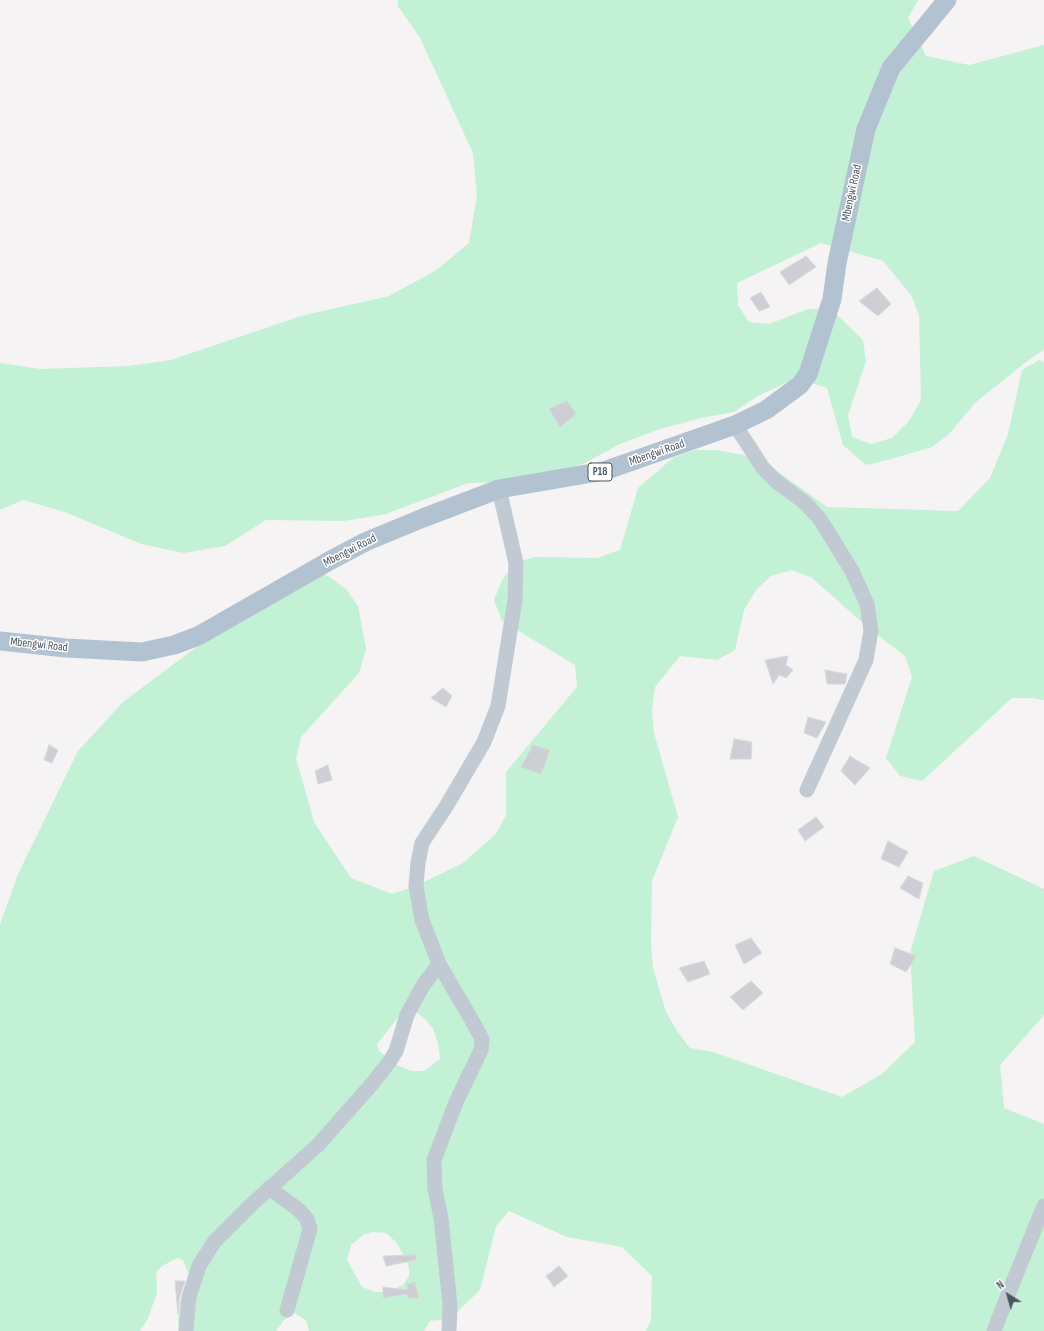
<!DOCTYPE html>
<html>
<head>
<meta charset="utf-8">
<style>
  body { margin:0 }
  #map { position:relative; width:1044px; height:1331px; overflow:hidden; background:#f5f3f3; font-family:"Sofia Sans Condensed",sans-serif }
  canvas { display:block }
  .north { position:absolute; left:988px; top:1275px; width:40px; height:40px; -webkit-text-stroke:3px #fff; paint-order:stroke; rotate:323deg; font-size:11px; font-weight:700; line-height:16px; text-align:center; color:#4a5661 }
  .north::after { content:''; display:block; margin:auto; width:14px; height:18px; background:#4a5661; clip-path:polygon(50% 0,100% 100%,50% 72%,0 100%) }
</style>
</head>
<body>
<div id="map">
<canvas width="1044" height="1331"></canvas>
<div class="north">N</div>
</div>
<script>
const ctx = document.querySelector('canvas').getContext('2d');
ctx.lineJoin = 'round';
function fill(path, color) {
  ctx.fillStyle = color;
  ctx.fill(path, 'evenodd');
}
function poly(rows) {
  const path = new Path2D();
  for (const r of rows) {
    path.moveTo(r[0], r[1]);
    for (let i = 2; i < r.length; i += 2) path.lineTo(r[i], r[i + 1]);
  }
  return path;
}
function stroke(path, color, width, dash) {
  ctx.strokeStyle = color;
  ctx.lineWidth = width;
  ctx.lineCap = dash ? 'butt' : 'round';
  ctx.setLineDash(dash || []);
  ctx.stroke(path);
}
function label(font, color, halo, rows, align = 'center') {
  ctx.font = font + ' "Sofia Sans Condensed",sans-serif';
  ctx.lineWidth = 3;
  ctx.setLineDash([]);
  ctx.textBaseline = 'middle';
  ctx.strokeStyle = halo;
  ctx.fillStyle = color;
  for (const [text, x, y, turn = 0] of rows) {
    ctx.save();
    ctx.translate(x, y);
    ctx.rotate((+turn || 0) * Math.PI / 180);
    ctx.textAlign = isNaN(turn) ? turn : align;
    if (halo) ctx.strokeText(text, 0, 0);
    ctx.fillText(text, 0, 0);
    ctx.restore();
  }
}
fill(poly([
  [398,0,918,0,908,18,926,56,969,65,1044,45,1044,350,1027,361,975,403,949,434,932,447,891,459,866,465,843,445,827,388,796,378,758,396,734,412,701,418,660,429,620,444,583,464,540,478,508,482,468,483,386,514,344,521,266,520,225,546,184,553,141,544,65,512,23,500,0,510,0,363,40,369,129,366,171,360,301,316,389,296,435,271,469,243,477,196,473,153,420,38,398,6],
  [821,243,883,261,911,295,919,315,921,400,909,421,892,438,871,444,852,437,848,415,866,361,863,340,831,309,808,309,769,324,749,322,738,305,737,283],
  [1039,360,1044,362,1044,700,1033,698,1012,698,922,781,900,776,886,758,912,677,905,656,871,630,812,578,792,570,771,576,756,590,744,610,735,650,717,660,680,656,655,687,652,711,654,733,678,817,652,881,651,945,653,968,666,1012,677,1031,690,1048,713,1052,842,1097,882,1074,915,1042,910,953,934,871,974,856,1044,889,1044,1015,1000,1065,1004,1108,1044,1124,1044,1331,646,1331,651,1320,652,1276,622,1247,567,1237,509,1211,496,1226,480,1290,450,1319,430,1321,424,1331,309,1331,306,1320,294,1313,284,1320,276,1331,179,1331,178,1317,180,1303,190,1278,183,1260,177,1258,162,1266,156,1273,157,1293,148,1318,140,1331,0,1331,0,925,18,874,78,751,123,702,286,580,308,571,328,576,346,589,358,606,366,649,359,673,301,737,296,758,314,822,351,878,392,894,416,886,463,863,496,834,506,815,506,772,577,687,575,665,502,621,494,600,502,580,516,563,534,557,597,558,620,550,638,488,674,457,695,450,717,450,759,458,827,507,958,511,990,478,1008,434,1022,370],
  [416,1012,427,1021,433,1029,438,1043,440,1059,424,1071,412,1071,397,1065,379,1051,377,1044,400,1015],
  [372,1232,386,1233,396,1242,406,1259,409,1268,409,1276,403,1285,386,1292,375,1292,362,1287,347,1260,351,1245,363,1235]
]), '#c3f1d5');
const building = poly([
  [806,256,816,267,789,285,780,272,806,256],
  [877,288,891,304,878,316,859,301,877,288],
  [761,292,770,307,759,311,750,298,761,292],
  [567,401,576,414,560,427,549,409,567,401],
  [788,656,786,665,793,670,786,678,779,675,773,684,765,660,788,656],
  [825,670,847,674,845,684,827,684,825,670],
  [443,688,452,696,446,707,431,698,443,688],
  [808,717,826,722,817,738,804,733,808,717],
  [734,739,752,742,751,759,730,759,734,739],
  [49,745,58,750,52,763,44,760,49,745],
  [533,745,550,750,541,774,521,767,533,745],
  [850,756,870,768,855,785,841,771,850,756],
  [328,765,332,780,318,784,315,771,328,765],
  [816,817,824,827,805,841,798,830,816,817],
  [888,841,908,852,899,867,881,859,888,841],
  [908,876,923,883,919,899,900,888,908,876],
  [751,938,762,953,744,964,735,945,751,938],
  [895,948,916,956,906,972,890,964,895,948],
  [704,961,710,974,688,982,679,968,704,961],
  [751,981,763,993,743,1010,730,997,751,981],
  [416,1255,416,1260,386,1266,383,1256,416,1255],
  [559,1266,568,1276,554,1287,546,1276,559,1266],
  [175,1281,185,1281,180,1296,178,1314,175,1281],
  [415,1282,419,1298,408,1298,407,1294,383,1298,383,1287,407,1290,407,1284,415,1282]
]);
fill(building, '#cdcfd5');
stroke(building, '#d7d9de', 1);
stroke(poly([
  [735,425,763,468,777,482,804,502,820,519,852,571,867,604,871,630,866,660,807,790],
  [269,1188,299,1210,307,1219,310,1229,287,1310],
  [186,1331,189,1297,199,1266,214,1242,252,1204,318,1145,372,1084,390,1061,396,1051,407,1015,422,987,439,964],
  [449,1331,450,1305,441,1218,435,1189,434,1160,456,1102,481,1050,482,1039,474,1024,439,964,422,920,416,886,418,863,422,843,447,805,484,742,498,706,515,600,516,563,499,489],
  [994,1331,1009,1292,1044,1206]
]), '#c1cad2', 15);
stroke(poly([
  [0,641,66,648,142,652,174,645,198,636,331,560,365,542,423,518,499,489,604,471,735,425,766,410,800,385,808,374,832,299,837,263,866,129,891,68,947,0]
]), '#b3c2d1', 19);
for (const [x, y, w] of [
  [600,472,24]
]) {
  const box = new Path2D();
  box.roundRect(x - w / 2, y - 9, w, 18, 3);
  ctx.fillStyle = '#fff';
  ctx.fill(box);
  stroke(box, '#4a5661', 1);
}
label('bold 11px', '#4a5661', null, [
  ["P18",600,472]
]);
label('12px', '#4a5661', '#fff', [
  ["Mbengwi Road",852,193,-78],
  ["Mbengwi Road",657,453,-19],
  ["Mbengwi Road",350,551,-27],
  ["Mbengwi Road",39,645,6]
]);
</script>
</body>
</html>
